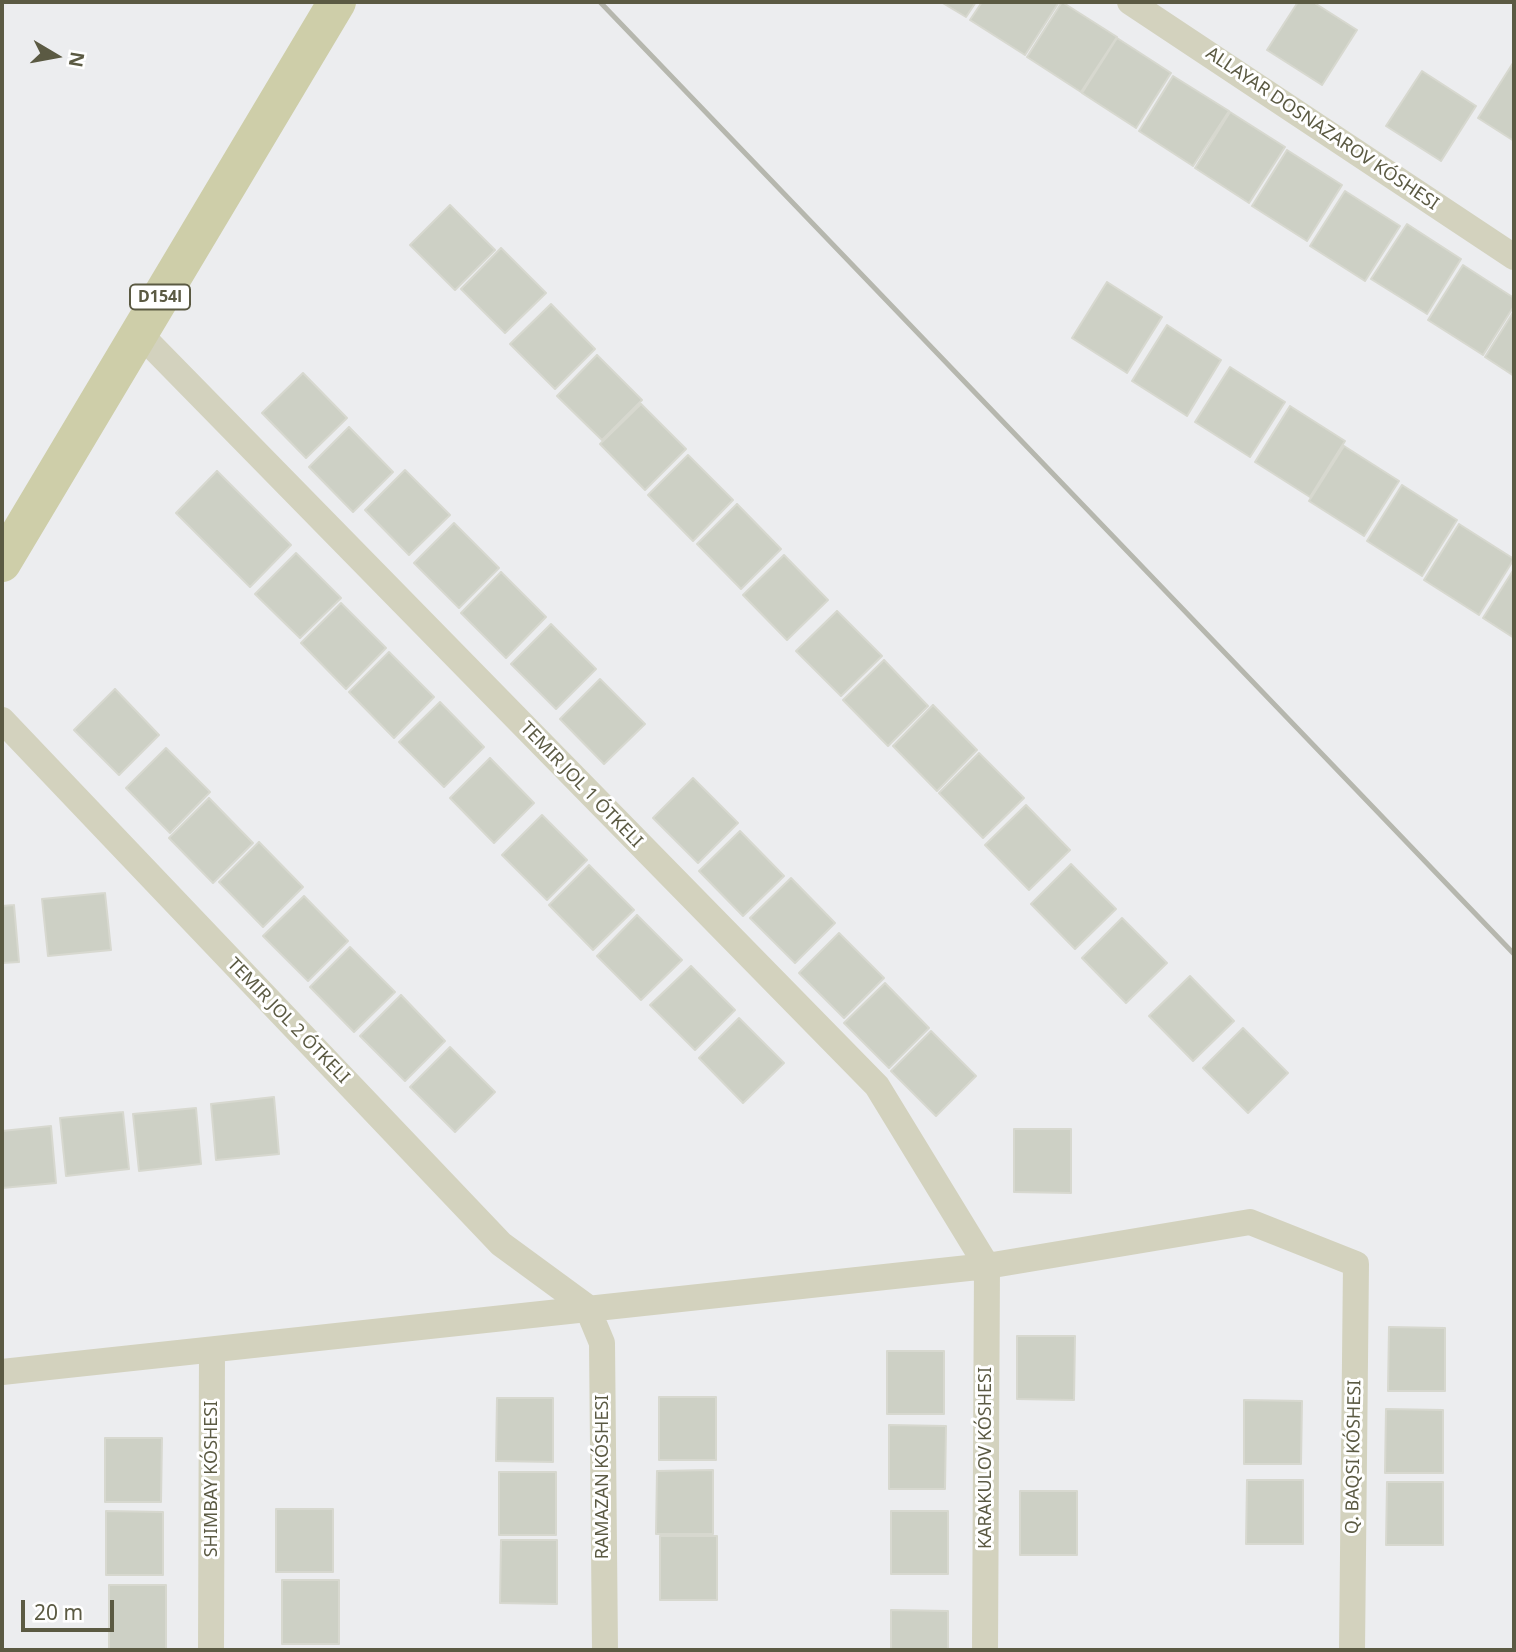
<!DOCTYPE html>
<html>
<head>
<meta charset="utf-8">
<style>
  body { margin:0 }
  #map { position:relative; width:1516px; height:1652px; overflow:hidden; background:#ecedef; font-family:"Noto Sans",sans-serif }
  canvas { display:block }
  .frame { position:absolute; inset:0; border:4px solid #5b5a43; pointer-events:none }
  .north { position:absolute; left:21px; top:21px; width:70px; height:70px; -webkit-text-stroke:5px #fff; paint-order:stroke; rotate:100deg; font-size:19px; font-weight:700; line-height:28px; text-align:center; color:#5b5a43 }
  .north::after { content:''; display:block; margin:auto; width:24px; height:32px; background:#5b5a43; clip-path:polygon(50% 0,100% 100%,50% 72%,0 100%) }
  .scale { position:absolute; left:21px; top:1600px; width:93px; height:32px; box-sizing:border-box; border:4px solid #5b5a43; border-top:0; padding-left:9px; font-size:21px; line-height:24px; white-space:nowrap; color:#5b5a43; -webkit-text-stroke:5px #fff; paint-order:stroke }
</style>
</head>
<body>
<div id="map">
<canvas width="1516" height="1652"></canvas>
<div class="frame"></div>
<div class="north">N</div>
<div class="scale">20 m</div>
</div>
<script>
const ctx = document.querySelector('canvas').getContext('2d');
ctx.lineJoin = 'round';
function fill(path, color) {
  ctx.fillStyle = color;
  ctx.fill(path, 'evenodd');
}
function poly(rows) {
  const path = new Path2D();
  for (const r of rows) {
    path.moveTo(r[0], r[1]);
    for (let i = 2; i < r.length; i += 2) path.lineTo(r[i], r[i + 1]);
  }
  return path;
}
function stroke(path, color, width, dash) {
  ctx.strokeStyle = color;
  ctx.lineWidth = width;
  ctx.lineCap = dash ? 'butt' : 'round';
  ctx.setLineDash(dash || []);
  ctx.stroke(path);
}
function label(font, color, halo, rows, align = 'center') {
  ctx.font = font + ' "Noto Sans",sans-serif';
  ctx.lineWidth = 6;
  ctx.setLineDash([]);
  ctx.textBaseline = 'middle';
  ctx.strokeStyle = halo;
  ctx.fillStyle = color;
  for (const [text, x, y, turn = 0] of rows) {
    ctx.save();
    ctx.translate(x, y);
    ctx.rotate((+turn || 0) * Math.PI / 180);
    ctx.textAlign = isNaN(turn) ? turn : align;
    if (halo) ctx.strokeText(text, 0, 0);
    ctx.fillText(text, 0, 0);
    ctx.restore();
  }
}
const building = poly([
  [941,2,976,2,966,17,941,2],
  [982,2,1059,2,1025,55,970,20,982,2],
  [1062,2,1117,37,1081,92,1027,57,1062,2],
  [1298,2,1313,2,1357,30,1322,85,1267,50,1298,2],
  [1117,38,1171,73,1136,128,1082,93,1117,38],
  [1513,63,1514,63,1514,141,1478,118,1513,63],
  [1422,71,1476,106,1441,161,1386,126,1422,71],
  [1173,76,1229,111,1193,166,1139,131,1173,76],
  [1230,112,1285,147,1249,203,1195,168,1230,112],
  [1287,150,1342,185,1307,241,1252,206,1287,150],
  [1345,191,1400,226,1365,281,1310,246,1345,191],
  [450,205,495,250,455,290,410,245,450,205],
  [1407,224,1461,259,1427,314,1371,279,1407,224],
  [501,248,546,293,505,333,461,289,501,248],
  [1463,265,1514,298,1514,306,1483,355,1428,320,1463,265],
  [1107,282,1162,317,1127,373,1072,338,1107,282],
  [551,304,595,349,555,389,510,344,551,304],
  [1514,311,1514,376,1485,357,1514,311],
  [1167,325,1221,360,1187,416,1132,381,1167,325],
  [597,355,642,400,602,440,557,396,597,355],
  [1230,367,1285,402,1250,457,1195,422,1230,367],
  [303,373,347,418,306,458,262,413,303,373],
  [641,404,686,449,645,490,600,444,641,404],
  [1290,406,1345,441,1310,497,1255,462,1290,406],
  [349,427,393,472,353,512,309,467,349,427],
  [1344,446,1399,481,1364,536,1309,501,1344,446],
  [688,455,733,500,693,541,648,495,688,455],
  [405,470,450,515,409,555,365,510,405,470],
  [217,471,291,545,250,587,176,513,217,471],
  [1402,485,1457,520,1422,576,1367,541,1402,485],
  [737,504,781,549,741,589,697,544,737,504],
  [454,523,499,568,459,608,414,563,454,523],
  [1459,524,1514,559,1479,615,1424,580,1459,524],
  [296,553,341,598,300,638,255,594,296,553],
  [784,555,828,600,787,640,743,595,784,555],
  [1514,569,1514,638,1483,618,1514,569],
  [501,572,546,617,506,658,461,613,501,572],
  [341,603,386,648,346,689,301,643,341,603],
  [837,611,882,656,841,696,796,651,837,611],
  [551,624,596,669,556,709,511,664,551,624],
  [389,652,434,697,394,738,349,692,389,652],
  [884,660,928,706,888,746,843,700,884,660],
  [600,679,645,724,604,764,560,719,600,679],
  [115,689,159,735,119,775,74,730,115,689],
  [440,702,484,747,444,787,399,742,440,702],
  [933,705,977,750,937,791,893,746,933,705],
  [166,748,210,792,170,833,126,788,166,748],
  [979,753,1024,798,983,838,939,793,979,753],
  [490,758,534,803,494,843,450,798,490,758],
  [693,778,738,823,698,863,653,818,693,778],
  [209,798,253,843,213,883,169,838,209,798],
  [1026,805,1070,850,1029,890,985,845,1026,805],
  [542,815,587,860,547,900,502,855,542,815],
  [740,831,784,876,743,916,699,871,740,831],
  [259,842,303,887,263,927,219,882,259,842],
  [1071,864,1116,909,1075,949,1031,904,1071,864],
  [589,865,634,910,593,950,549,905,589,865],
  [791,878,835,923,795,963,750,918,791,878],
  [105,893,111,950,48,956,42,899,105,893],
  [304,896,348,941,308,981,263,936,304,896],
  [14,905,19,962,2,963,2,906,14,905],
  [637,915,682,960,641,1000,597,956,637,915],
  [1122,918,1167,963,1126,1003,1082,958,1122,918],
  [839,933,884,978,844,1018,799,973,839,933],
  [350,947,395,992,354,1032,310,987,350,947],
  [691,966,735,1010,695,1050,650,1005,691,966],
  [1190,976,1234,1021,1193,1061,1149,1016,1190,976],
  [885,983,929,1028,889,1068,844,1023,885,983],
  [401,995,445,1041,405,1081,360,1036,401,995],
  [739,1018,784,1063,743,1103,699,1058,739,1018],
  [1243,1028,1288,1073,1248,1113,1203,1068,1243,1028],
  [931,1031,976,1076,936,1116,891,1071,931,1031],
  [450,1047,495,1092,455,1132,410,1087,450,1047],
  [274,1097,279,1154,216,1160,211,1104,274,1097],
  [196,1108,201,1164,139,1171,133,1114,196,1108],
  [123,1112,129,1169,66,1176,60,1118,123,1112],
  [51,1126,56,1183,2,1188,2,1131,51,1126],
  [1014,1129,1071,1129,1071,1193,1014,1192,1014,1129],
  [1389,1327,1445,1328,1445,1391,1388,1391,1389,1327],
  [1017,1336,1075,1336,1074,1400,1017,1399,1017,1336],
  [887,1351,944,1351,944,1414,887,1414,887,1351],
  [659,1397,716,1397,716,1460,659,1460,659,1397],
  [497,1398,553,1398,553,1462,496,1461,497,1398],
  [1244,1400,1302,1401,1301,1464,1244,1464,1244,1400],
  [1386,1409,1443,1410,1443,1473,1385,1473,1386,1409],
  [889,1425,946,1426,945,1489,889,1489,889,1425],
  [105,1438,162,1438,161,1502,105,1502,105,1438],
  [713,1470,713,1534,656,1534,657,1471,713,1470],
  [499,1472,556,1472,556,1535,499,1535,499,1472],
  [1247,1480,1303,1480,1303,1544,1246,1544,1247,1480],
  [1387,1482,1443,1482,1443,1545,1386,1545,1387,1482],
  [1020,1491,1077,1491,1077,1555,1020,1555,1020,1491],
  [276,1509,333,1509,333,1572,276,1572,276,1509],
  [106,1511,163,1512,163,1575,106,1575,106,1511],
  [891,1511,948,1511,948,1574,891,1574,891,1511],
  [660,1536,717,1536,717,1600,660,1600,660,1536],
  [501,1540,557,1540,557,1604,500,1603,501,1540],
  [282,1580,339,1580,339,1644,282,1644,282,1580],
  [109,1585,166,1585,166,1649,109,1649,109,1585],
  [891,1610,948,1611,948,1650,891,1650,891,1610]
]);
fill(building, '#cdd0c5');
stroke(building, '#d7d8cf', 2);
stroke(poly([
  [1130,2,1514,257],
  [139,333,877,1086,987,1266,985,1650],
  [2,720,501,1244,587,1307,602,1343,605,1650],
  [2,1372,987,1266,1250,1222,1356,1264,1352,1650],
  [211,1650,212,1350]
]), '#d3d2be', 26);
stroke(poly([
  [2,563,337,2]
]), '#cecea9', 38);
stroke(poly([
  [600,2,1514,954]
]), '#b6b7ae', 5);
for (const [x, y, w] of [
  [160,297,60]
]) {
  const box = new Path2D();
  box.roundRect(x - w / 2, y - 12.5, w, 25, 5);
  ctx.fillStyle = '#fff';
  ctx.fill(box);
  stroke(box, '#5b5a43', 2);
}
label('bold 16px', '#5b5a43', null, [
  ["D154l",160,297]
]);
label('18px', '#5b5a43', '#fff', [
  ["ALLAYAR DOSNAZAROV KÓSHESI",1322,129,34],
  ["TEMIR JOL 1 ÓTKELI",581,785,46],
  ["TEMIR JOL 2 ÓTKELI",288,1021,46],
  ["Q. BAQSI KÓSHESI",1354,1457,-89],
  ["KARAKULOV KÓSHESI",986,1458,-90],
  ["RAMAZAN KÓSHESI",603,1477,-90],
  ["SHIMBAY KÓSHESI",212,1479,-90]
]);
</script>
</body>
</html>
